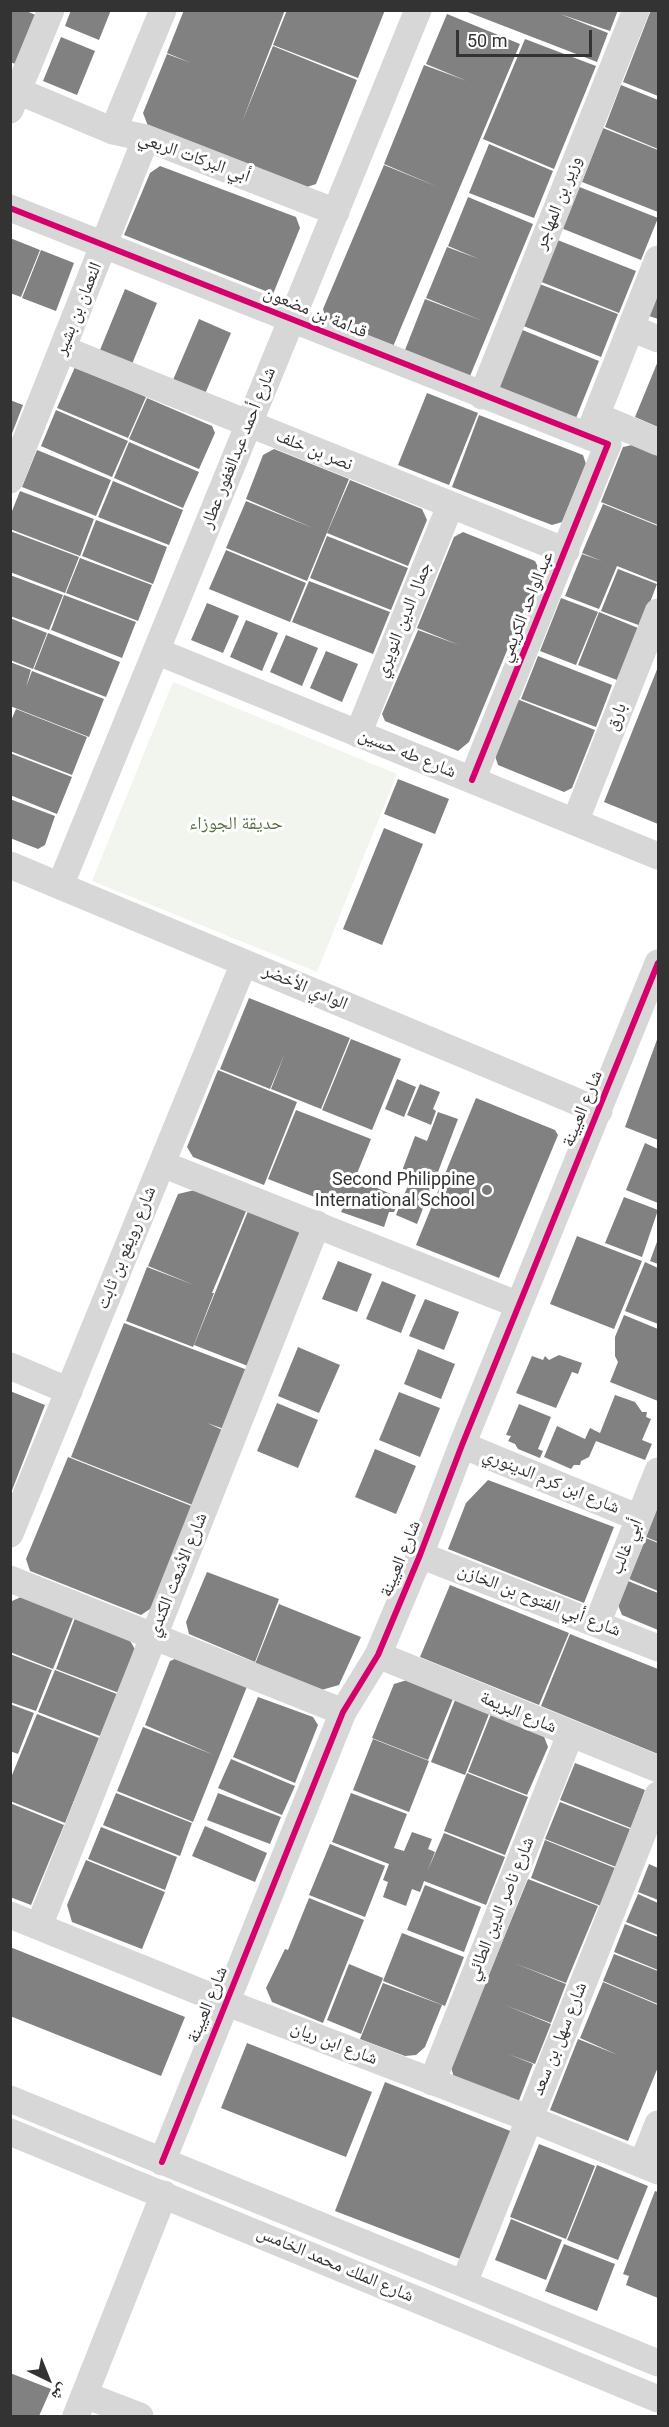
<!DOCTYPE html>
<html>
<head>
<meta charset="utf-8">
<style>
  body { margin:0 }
  #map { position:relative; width:669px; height:2427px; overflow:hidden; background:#fff; font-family:Roboto,"Noto Naskh Arabic",sans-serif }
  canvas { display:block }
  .frame { position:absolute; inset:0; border:12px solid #333; pointer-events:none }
  .north { position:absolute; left:18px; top:2349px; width:60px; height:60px; -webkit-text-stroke:4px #fff; paint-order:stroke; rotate:137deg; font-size:16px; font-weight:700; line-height:24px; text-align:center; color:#333 }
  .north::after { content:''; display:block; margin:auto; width:21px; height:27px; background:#333; clip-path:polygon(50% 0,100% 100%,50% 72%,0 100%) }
  .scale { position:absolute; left:456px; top:30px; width:136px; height:27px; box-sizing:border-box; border:3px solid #333; border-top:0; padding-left:8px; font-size:18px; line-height:21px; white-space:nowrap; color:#333; -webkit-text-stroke:4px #fff; paint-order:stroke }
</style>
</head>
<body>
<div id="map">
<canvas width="669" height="2427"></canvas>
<div class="frame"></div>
<div class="north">ش</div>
<div class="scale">50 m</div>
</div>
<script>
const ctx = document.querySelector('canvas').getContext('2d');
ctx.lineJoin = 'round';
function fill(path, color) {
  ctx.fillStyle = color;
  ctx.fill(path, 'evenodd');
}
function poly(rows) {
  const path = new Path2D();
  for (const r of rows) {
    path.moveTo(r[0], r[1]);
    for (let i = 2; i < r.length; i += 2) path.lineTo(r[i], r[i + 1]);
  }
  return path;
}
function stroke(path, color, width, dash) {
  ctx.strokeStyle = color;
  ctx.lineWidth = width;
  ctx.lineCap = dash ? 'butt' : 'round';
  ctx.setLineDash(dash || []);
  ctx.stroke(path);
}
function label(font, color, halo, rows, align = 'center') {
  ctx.font = font + ' Roboto,"Noto Naskh Arabic",sans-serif';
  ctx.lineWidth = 6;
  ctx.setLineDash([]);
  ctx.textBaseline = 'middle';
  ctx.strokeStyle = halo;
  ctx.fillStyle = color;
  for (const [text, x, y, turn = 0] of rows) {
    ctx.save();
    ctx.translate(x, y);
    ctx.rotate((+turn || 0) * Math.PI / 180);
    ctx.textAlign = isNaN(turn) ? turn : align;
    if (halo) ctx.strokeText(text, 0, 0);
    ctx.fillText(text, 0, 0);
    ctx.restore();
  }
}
fill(poly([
  [173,682,397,774,317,972,92,881]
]), '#f1f5ed');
fill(poly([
  [10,10,24,10,38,16,18,65,10,62],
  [71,10,111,10,99,40,65,26],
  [184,10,285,10,242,122,273,46,357,80,316,184,304,188,148,126,143,113,167,54,191,63,167,53],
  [287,10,385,10,358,78,273,45],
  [618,10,610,31,560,14,608,33,597,62,465,11],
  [651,10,658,10,658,96,623,82],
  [447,14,520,44,392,349,327,322,323,309,384,165,438,187,384,164,424,65,467,81,426,64],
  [61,37,95,51,77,95,43,81],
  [525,39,596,66,554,169,483,139],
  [621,85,658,100,658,149,605,127],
  [603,128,658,150,658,212,582,182],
  [489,144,553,171,534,218,469,193],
  [160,166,296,217,300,228,273,294,124,235,150,173],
  [577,186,658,218,641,260,561,228],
  [468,197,533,224,470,376,405,350,425,299,483,321,426,298,447,247,479,259,448,246],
  [10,238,40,250,21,297,10,293],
  [555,239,636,271,619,313,539,281],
  [41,250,74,263,56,311,22,298],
  [537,283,618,314,601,357,521,325],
  [125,289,157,303,132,364,100,350],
  [658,294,658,319,649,316],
  [199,319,231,333,205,394,173,380],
  [520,329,599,361,576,418,501,391,498,378],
  [658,361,658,427,635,417],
  [75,367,146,397,128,438,57,408],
  [427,393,478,413,449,485,398,465],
  [147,398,212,426,215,433,199,469,129,439],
  [10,400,23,405,11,436,10,436],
  [56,410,128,441,112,477,41,446],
  [479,415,583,455,586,464,562,522,552,525,452,487],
  [129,442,199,472,183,508,114,478],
  [632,445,658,456,658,525,601,502,623,447],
  [274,449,349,479,307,581,226,548,246,501,313,528,246,499,263,455],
  [37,450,111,480,96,516,22,487],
  [350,480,422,509,427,520,408,566,327,533],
  [113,481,183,510,169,545,98,517],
  [20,491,94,519,80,556,10,529,10,516],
  [603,504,658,526,658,577,657,582,617,566,599,609,565,596,582,554,602,561,582,553],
  [96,520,167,547,153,584,82,556],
  [10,531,79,557,65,593,10,572],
  [463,532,535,561,540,571,469,742,458,751,385,721,382,714,418,630,459,645,417,628,454,537],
  [327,536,408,568,391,610,310,578],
  [226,550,306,583,290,622,209,589],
  [80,558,152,585,138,621,66,593],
  [618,569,657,584,641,626,601,611],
  [10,575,63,595,49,630,10,616],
  [309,581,390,612,373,654,292,622],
  [64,595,136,622,122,658,51,630],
  [561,598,598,612,576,665,540,651],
  [207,603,239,616,223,653,191,640],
  [599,612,638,628,617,680,578,665],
  [10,618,47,633,33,669,10,660],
  [246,620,278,633,262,671,230,657],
  [48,633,120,662,106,697,34,669],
  [286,635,318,648,302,686,270,672],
  [326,651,358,664,342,702,310,688],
  [538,656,612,685,596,727,521,699],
  [10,662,31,670,26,687,32,671,104,699,89,737,10,706],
  [658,667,658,824,604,802],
  [517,699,595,730,572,788,564,792,498,765,495,756],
  [16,709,87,737,72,775,10,751,10,723],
  [10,753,72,777,57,814,10,795],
  [398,779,449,799,435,834,384,814],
  [10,799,55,816,45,845,38,849,10,838],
  [384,828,423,844,382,945,343,929],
  [249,998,350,1038,321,1109,271,1089,285,1053,270,1089,220,1069],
  [658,1037,658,1140,625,1127],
  [351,1039,401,1059,372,1130,322,1110],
  [218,1070,297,1102,264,1185,193,1157,187,1147],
  [397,1079,416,1087,404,1117,385,1109],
  [420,1084,440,1092,433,1109,436,1111,431,1125,407,1115],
  [476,1098,555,1130,558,1135,499,1278,416,1245],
  [296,1110,371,1139,356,1176,378,1185,377,1188,400,1198,394,1212,389,1212,384,1227,341,1212,343,1208,268,1179],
  [438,1112,458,1119,438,1172,417,1164,437,1172,417,1224,396,1215,409,1183,399,1179,415,1136,427,1141],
  [645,1143,658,1149,658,1203,626,1190],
  [199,1189,247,1209,212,1293,214,1293,193,1347,126,1321,147,1267,194,1285,148,1266,178,1194],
  [624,1197,658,1210,642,1257,605,1243],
  [248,1211,301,1231,253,1368,194,1345],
  [577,1236,642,1261,614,1329,550,1304],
  [658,1239,658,1264,650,1261],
  [338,1261,372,1274,357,1312,322,1299],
  [645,1262,658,1268,658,1324,625,1311],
  [382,1281,416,1295,401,1333,366,1319],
  [425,1299,459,1312,444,1350,409,1336],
  [624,1315,658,1329,658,1401,610,1382,618,1362,615,1356,615,1337],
  [124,1323,250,1371,227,1430,207,1423,225,1431,195,1506,71,1457],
  [298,1347,340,1365,319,1413,278,1396],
  [418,1349,455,1364,441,1399,404,1384],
  [559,1355,582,1363,578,1374,572,1372,556,1408,516,1393,532,1356,543,1360,545,1356,549,1360],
  [10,1391,45,1405,11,1493,10,1493],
  [399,1392,440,1408,420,1457,379,1440],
  [615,1395,635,1402,642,1412,647,1412,646,1417,651,1419,642,1440,652,1444,645,1460,596,1441,589,1457,581,1461,580,1465,574,1465,571,1469,544,1457,557,1426,585,1439,590,1428,600,1433],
  [277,1403,318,1420,298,1468,257,1451],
  [519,1404,551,1417,538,1449,543,1451,540,1458,518,1449,515,1444,508,1441,511,1436,506,1435],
  [375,1449,416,1466,396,1514,355,1497],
  [68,1457,194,1507,153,1607,141,1615,30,1571,26,1559],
  [488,1480,614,1527,584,1603,448,1549,466,1503],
  [658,1506,658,1542,646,1537],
  [646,1538,658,1543,658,1591,629,1579],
  [207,1572,279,1599,255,1662,189,1634,186,1622],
  [628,1581,658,1593,658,1630,622,1615,618,1605],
  [450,1585,569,1633,539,1705,420,1657],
  [25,1595,74,1616,53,1669,10,1652,10,1602],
  [279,1604,361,1637,339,1685,318,1691,255,1664],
  [75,1618,129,1639,136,1651,119,1693,56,1669],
  [570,1634,658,1669,658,1754,541,1706],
  [10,1654,52,1670,36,1711,10,1702],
  [182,1656,248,1684,193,1822,117,1791,143,1727,214,1755,145,1725,170,1661],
  [55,1670,117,1694,100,1736,38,1712],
  [407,1680,453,1699,428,1760,372,1738,394,1684],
  [258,1697,313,1717,318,1725,295,1783,233,1757],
  [455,1700,489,1714,465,1775,431,1762],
  [10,1704,34,1713,18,1754,10,1751],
  [37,1714,99,1738,65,1823,10,1801,10,1780],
  [491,1714,543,1734,548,1747,527,1795,468,1772],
  [373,1739,429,1761,409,1812,353,1790],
  [231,1759,295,1786,282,1815,218,1788],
  [575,1763,645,1790,631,1828,560,1800],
  [467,1773,528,1797,505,1855,444,1831],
  [116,1793,192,1823,180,1856,103,1825],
  [218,1793,281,1817,270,1844,207,1820],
  [351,1793,407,1814,394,1848,404,1851,412,1832,432,1839,428,1849,435,1852,427,1872,444,1833,505,1857,486,1905,424,1881,420,1892,412,1889,406,1906,383,1897,388,1882,383,1880,389,1864,332,1842],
  [560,1802,630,1829,616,1867,545,1839],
  [10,1803,64,1825,31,1905,10,1897],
  [205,1826,267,1853,255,1882,192,1856],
  [101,1827,177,1857,165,1890,88,1859],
  [545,1840,615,1868,601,1906,531,1878],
  [330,1844,385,1866,365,1917,309,1895],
  [86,1860,165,1892,142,1949,72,1922,67,1905],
  [649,1864,658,1868,658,1900,638,1892],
  [528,1879,598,1906,566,1983,514,1963,566,1984,551,2023,505,2005,551,2024,535,2064,508,2054,533,2064,518,2103,454,2078,451,2067],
  [425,1885,481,1907,464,1952,407,1930],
  [638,1894,658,1903,658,1935,626,1922],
  [309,1898,364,1920,323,2023,272,2002,266,1988,285,1949,288,1950],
  [625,1924,658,1937,658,1970,614,1952],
  [402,1933,464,1957,445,2006,383,1981],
  [10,1947,185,2017,161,2076,10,2016],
  [614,1954,658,1971,658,2004,603,1981],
  [349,1964,383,1978,361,2034,327,2020],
  [603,1982,658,2005,658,2067,628,2141,550,2110,578,2039,618,2055,580,2038],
  [383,1983,442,2005,425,2047,416,2055,405,2056,360,2039],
  [247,2043,372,2092,346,2157,221,2108],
  [385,2082,513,2132,463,2260,335,2211],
  [539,2144,595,2166,566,2239,510,2217],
  [597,2165,648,2186,618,2260,567,2240],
  [655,2191,658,2192,658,2298,626,2285,629,2276,623,2274],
  [511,2219,562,2240,546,2280,495,2260],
  [564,2244,615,2264,597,2311,545,2291],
  [10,2373,51,2389,39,2416,10,2416]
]), '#818181');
stroke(poly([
  [18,91,113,131,146,138,336,212],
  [10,110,51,10],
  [113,131,163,10],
  [10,208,608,444,472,780],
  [631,328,658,339],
  [63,349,566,551],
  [482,396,636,10],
  [597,416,658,442],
  [588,436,658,259],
  [10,480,146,138],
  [156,651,658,856],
  [358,734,450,506],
  [575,822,658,612],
  [10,865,599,1111],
  [60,886,418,10],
  [162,1164,519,1305],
  [10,1366,69,1391],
  [462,1445,639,1518],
  [10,1534,244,963],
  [420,1555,658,1648],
  [10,1579,343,1712],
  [597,1624,658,1471],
  [378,1655,658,1769],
  [10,1915,225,2002,528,2118,658,2171],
  [39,1926,317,1224],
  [432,2082,570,1735],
  [10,2099,658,2363],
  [10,2132,658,2399],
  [162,2162,343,1712,378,1655,420,1555,462,1445,658,963],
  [642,2164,658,2124],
  [464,2283,658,1795],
  [85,2395,140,2416],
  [76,2416,164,2194]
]), '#d7d7d7', 27);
stroke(poly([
  [10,208,608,444,472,780],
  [162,2162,343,1712,378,1655,420,1555,462,1445,658,963]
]), '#d6006c', 6);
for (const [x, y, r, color] of [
  [487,1190,6,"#7a7a7a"]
]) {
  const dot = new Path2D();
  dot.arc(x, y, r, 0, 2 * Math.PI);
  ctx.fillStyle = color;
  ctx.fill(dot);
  stroke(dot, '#fff', 2);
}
label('18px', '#333', '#fff', [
  ["أبي البركات الربعي",194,158,20],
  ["وزير بن المهاجر",559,203,-68],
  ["النعمان بن بشير",79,309,-68],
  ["قدامة بن مضعون",315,313,22],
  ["شارع أحمد عبدالغفور عطار",239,448,-68],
  ["نصر بن خلف",314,451,22],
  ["عبدالواحد الكريمي",527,607,-68],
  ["جمال الدين النويري",404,620,-68],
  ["بارق",617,717,-68],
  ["شارع طه حسين",407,754,22],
  ["الوادي الأخضر",305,988,23],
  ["شارع العيينة",583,1109,-68],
  ["شارع رويفع بن ثابت",127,1248,-68],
  ["شارع ابن كرم الدينوري",551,1482,22],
  ["أبي غالب",627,1547,-68],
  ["شارع العيينة",401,1559,-68],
  ["شارع الأشعث الكندي",178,1575,-68],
  ["شارع أبي الفتوح بن الخازن",539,1601,21],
  ["شارع البريمة",518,1713,23],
  ["شارع ناصر الدين الطائي",501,1909,-68],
  ["شارع العيينة",208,2005,-68],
  ["شارع سهل بن سعد",560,2039,-68],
  ["شارع ابن ريان",334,2044,21],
  ["شارع الملك محمد الخامس",335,2265,23]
]);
label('18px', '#56703f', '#fff', [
  ["حديقة الجوزاء",236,824]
]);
label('18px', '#333', '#fff', [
  ["Second Philippine",475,1180],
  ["International School",475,1201]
], 'right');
</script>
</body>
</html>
